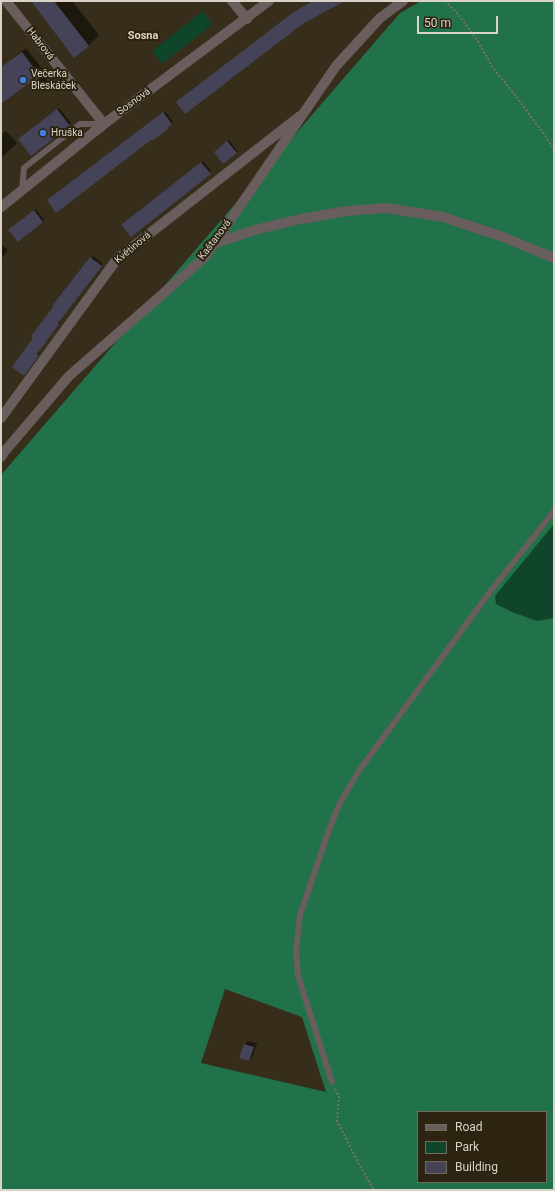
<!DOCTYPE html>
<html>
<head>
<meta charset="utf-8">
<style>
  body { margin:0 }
  #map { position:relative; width:555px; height:1191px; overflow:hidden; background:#362d1a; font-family:Roboto,sans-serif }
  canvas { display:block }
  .frame { position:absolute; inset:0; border:2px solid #d9d3c8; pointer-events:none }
  .legend { position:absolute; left:417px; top:1111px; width:130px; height:72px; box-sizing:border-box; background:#2c2310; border:1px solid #71695a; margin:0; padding:5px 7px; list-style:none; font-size:12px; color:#d9d3c8 }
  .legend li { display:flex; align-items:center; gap:8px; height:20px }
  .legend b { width:20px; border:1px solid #71695a }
  .scale { position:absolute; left:417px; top:16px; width:81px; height:18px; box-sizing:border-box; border:2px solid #d9d3c8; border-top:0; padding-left:5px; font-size:12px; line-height:14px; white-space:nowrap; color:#d9d3c8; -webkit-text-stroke:3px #2c2310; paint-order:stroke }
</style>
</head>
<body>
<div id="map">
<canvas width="555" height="1191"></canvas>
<div class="frame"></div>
<ul class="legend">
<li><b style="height:5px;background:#695d5d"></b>Road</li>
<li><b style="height:11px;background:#0f462b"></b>Park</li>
<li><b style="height:11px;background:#454357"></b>Building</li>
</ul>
<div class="scale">50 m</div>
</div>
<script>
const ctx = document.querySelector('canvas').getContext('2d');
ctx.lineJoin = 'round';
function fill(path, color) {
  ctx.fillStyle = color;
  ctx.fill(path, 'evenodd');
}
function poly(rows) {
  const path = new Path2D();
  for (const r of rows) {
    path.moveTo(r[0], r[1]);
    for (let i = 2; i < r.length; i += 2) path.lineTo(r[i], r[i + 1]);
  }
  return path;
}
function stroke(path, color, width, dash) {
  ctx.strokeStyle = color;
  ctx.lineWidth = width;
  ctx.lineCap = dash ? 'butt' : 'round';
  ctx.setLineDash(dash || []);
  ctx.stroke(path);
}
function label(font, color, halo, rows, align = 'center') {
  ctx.font = font + ' Roboto,sans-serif';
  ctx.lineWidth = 4;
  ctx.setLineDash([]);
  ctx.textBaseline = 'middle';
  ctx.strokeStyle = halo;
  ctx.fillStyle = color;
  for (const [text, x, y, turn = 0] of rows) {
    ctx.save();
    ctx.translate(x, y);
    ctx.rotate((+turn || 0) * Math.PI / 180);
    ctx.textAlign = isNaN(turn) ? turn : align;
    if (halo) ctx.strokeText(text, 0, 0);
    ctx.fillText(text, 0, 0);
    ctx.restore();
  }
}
fill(poly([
  [203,11,213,24,162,64,152,51],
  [554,524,554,618,537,621,512,612,496,604,495,595]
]), '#0f462b');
fill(poly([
  [421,1,554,1,554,524,495,596,496,604,512,612,537,621,554,618,554,1190,1,1190,1,475,400,13],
  [225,989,302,1017,326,1092,201,1063],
  [418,1112,546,1112,546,1182,418,1182]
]), '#21724a');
fill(poly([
  [36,1,72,1,99,35,88,46],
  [26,48,43,70,41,72,48,82,43,86,36,90,30,81,1,103,1,78,7,63],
  [59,108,71,123,31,155,21,138],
  [165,111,173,122,167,128,152,139,151,138,50,199],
  [6,131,17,143,1,158,1,135],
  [229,140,237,151,236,153,217,150],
  [203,161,211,171,210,173,124,223],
  [36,209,44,220,43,222,11,229],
  [1,244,8,250,1,259],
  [93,256,103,264,58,321,60,322,38,352,40,353,25,373,35,337,54,306,53,306],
  [248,1041,257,1043,253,1056,249,1060,245,1044]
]), '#0007');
fill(poly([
  [31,1,54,1,89,46,74,58],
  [313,1,345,1,304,23,185,114,176,102,295,11],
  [22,52,39,75,37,77,44,87,35,91,29,83,1,104,1,67],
  [57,109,70,126,31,156,18,139],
  [163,112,172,124,167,128,168,129,152,141,151,140,56,213,47,200],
  [227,141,237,153,223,164,214,152],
  [201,162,211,174,131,237,121,225],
  [34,210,43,222,18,242,8,230],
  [90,257,102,266,58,323,59,324,37,354,39,355,24,376,12,367,33,338,31,336,53,307,52,306],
  [244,1044,254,1047,249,1061,239,1058]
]), '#454357');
stroke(poly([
  [445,1,458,14,477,40,493,68,512,91,546,137,554,150],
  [335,1089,339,1097,337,1121,359,1164,374,1190]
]), '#7a7263', 2, [2, 2]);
stroke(poly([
  [22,190,24,168,80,124,103,124],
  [332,1082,298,976,296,950,300,915,330,827,340,803,358,772,489,593,554,511]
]), '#695d5d', 6);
stroke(poly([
  [6,1,104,124],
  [232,1,247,19],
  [1,207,104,124,269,1],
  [213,244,258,229,301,219,347,211,386,208,443,217,503,237,554,258],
  [1,418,117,259,300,116]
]), '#695d5d', 10);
stroke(poly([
  [1,457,5,451,69,376,205,257,336,66,380,18,403,1]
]), '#695d5d', 10);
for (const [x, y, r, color] of [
  [23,80,4,"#3f7fe0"],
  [43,133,4,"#3f7fe0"]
]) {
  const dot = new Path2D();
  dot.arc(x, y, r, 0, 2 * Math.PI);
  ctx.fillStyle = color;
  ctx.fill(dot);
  stroke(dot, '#2c2310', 1.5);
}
label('10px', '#d9d3c8', '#2c2310', [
  ["Habrová",40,44,52],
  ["Sosnová",134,102,-36],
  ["Kaštanová",215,240,-53],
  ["Květinová",133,248,-40]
]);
label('10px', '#d9d3c8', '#2c2310', [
  ["Večerka",31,74],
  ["Bleskáček",31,86],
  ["Hruška",51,133]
], 'left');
label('bold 11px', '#dfd3bb', '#2c2310', [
  ["Sosna",143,36]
]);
</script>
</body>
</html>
